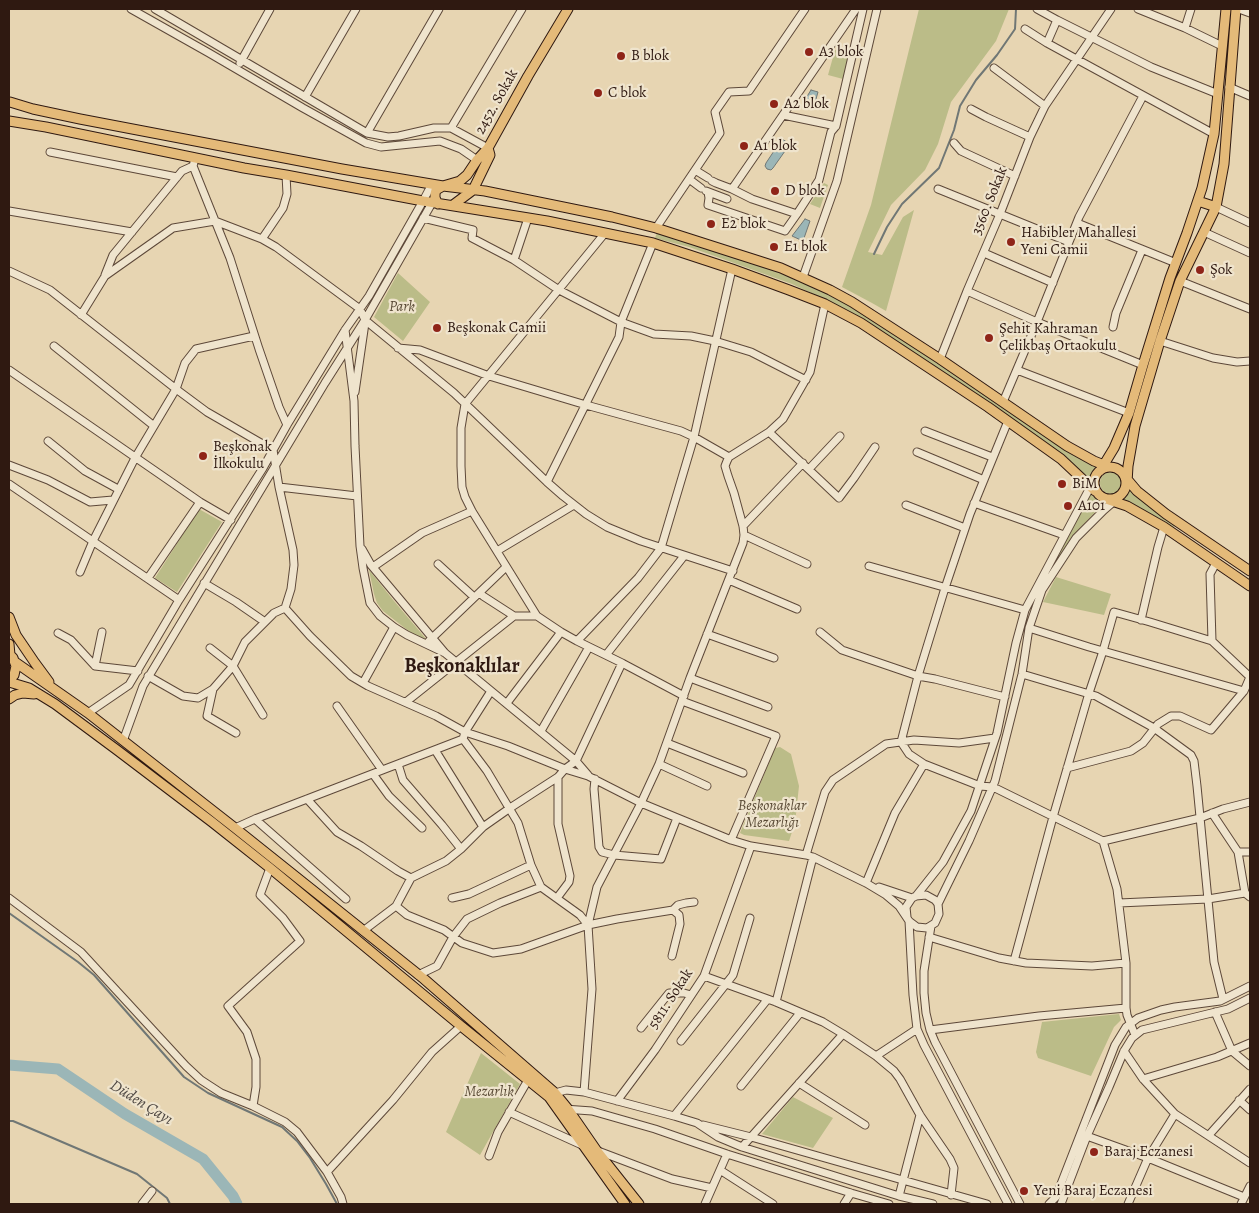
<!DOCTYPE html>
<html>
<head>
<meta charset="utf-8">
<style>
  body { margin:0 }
  #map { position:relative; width:1259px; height:1213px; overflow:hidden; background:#e7d5b2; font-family:Alegreya,serif }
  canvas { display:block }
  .frame { position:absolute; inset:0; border:10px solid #2f1911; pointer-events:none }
</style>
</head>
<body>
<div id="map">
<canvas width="1259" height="1213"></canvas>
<div class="frame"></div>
</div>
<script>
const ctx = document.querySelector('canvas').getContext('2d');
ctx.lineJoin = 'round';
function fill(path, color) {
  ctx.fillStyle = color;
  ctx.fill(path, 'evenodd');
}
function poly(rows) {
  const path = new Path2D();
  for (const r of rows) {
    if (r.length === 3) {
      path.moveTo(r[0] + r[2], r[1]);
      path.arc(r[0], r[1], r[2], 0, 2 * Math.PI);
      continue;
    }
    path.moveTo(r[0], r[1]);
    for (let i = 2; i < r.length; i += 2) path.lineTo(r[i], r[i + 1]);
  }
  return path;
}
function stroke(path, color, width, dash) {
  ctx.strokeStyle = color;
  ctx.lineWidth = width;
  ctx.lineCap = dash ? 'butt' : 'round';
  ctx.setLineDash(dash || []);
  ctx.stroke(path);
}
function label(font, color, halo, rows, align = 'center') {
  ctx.font = font + ' Alegreya,serif';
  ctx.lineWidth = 4.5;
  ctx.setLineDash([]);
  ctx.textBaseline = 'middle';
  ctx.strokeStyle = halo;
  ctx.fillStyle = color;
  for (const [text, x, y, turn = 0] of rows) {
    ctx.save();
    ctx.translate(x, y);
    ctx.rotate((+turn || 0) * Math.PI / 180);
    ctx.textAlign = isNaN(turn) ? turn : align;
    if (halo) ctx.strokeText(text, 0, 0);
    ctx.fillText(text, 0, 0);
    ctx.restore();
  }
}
fill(poly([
  [919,9,1009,9,996,41,951,102,938,144,925,170,891,205,868,252,882,255,903,217,914,210,886,311,872,303,842,287,871,205],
  [835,50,849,53,843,79,828,75],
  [824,183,828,185,820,208,810,204],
  [657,232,795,278,829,294,866,314,1066,450,1097,466,1092,472,1089,479,1063,455,863,319,826,300,792,284,723,259,689,247,655,238],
  [398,273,430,302,403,341,374,317],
  [1111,483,11],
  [1130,489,1175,524,1174,527,1161,519,1122,500,1127,495],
  [1090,494,1104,505,1100,507,1070,539,1040,588],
  [199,509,222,522,177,592,155,578],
  [369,570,394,601,427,640,415,636,383,611,377,603,374,594],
  [1056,577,1111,594,1104,615,1043,602],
  [780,747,791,754,799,786,795,823,789,841,744,835,740,833,775,748],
  [1119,1014,1121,1020,1114,1027,1091,1076,1038,1058,1036,1052,1042,1022],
  [481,1053,520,1084,480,1155,446,1132],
  [793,1097,833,1118,813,1148,762,1134]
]), '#bbbc88');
const water = poly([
  [811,90,818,92,814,106,811,108,805,107,803,103,811,90],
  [782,139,790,144,773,168,771,170,767,169,765,166,766,163,782,139],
  [805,219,810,221,803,241,792,236,805,219]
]);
fill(water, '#9bb6b7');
stroke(water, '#707775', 1);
stroke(poly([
  [874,254,887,227,902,204,939,168,954,130,960,106,976,80,997,55,1015,29,1016,9],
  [9,913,78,962,94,975,184,1077,208,1093,282,1127,297,1141,310,1158,326,1184,337,1204],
  [9,1121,13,1121,137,1174,167,1198,170,1204]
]), '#707775', 2);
stroke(poly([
  [9,1065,58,1069,125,1114,203,1159,233,1196,237,1204]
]), '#9bb6b7', 11);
const minor = poly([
  [131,9,209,53,303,108,366,143,381,147,440,141,461,149,477,160],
  [155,9,367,133,388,137,399,136,434,128,451,128,488,148],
  [1037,9,1057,20],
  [1138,9,1185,28,1222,46],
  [1239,9,1250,13],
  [1185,28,1191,9],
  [1025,29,1047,43],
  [240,63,270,9],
  [994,68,1045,106],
  [1229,87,1250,96],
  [305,97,356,9],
  [971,109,986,117,1030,137],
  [783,115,836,126],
  [451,128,522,9],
  [367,133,439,9],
  [1214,134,1047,43,1057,20,1151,67,1218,94],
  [954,143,961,151,1015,176],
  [50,152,177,177],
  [195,159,193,166,230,258,259,349,279,407,287,425],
  [695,170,708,178],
  [689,179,701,188],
  [732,189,856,9],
  [938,189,1069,242],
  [706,191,727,199],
  [708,192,709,198,708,205,785,231,797,214,752,199,732,189,716,183,712,181],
  [1216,207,1250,223],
  [9,211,132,232],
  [797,214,819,180,831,132,836,126,863,9],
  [423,218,473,230,472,238,514,260,559,290,621,322,654,334,691,336,715,341,751,352,806,380],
  [1077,223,1176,263],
  [656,228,720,133,715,112,729,92,749,91,805,9],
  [1204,232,1250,253],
  [605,233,465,404,461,428,461,466,462,487,465,497,472,511,537,616,561,632,577,641,622,663,684,696],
  [262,239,283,208,287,194,286,175],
  [984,253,1053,283],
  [514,260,528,218],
  [9,271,50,290,176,389,207,412,273,450,279,487,293,550,294,565,291,589,285,608,310,636,351,676,368,686,436,716,465,732,508,746,565,769,588,776,641,803,731,840,751,846,806,855,813,857,866,883,886,895,899,906,909,921,917,927,927,928,935,923,939,914,938,904,935,900,926,895,916,896,912,898,906,907,907,917],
  [105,275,113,255,182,171,193,166],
  [803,277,837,181,877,9],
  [1180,281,1250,309],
  [967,291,1037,322,1143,365],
  [81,315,105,276,173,228,215,221,262,239,276,247,360,309,365,320,454,393,547,482,563,496,586,514,607,527,641,541,733,571],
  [1113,327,1116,313,1142,250],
  [345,330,354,401,355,446,360,546,363,568,370,603,380,616,394,627,407,635,445,653],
  [1160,341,1213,358,1237,362,1250,361],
  [54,346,154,426],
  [398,348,420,350,489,376,586,405,681,431,694,437,729,457],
  [940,359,967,291,1000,214,1030,137,1045,106,1111,9],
  [9,370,200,502,231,520],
  [1017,370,1129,413],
  [355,392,365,323],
  [1003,402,1037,322,1079,217,1143,96],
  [1008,421,970,514,945,588,918,676,901,742,909,754,924,764,980,786,993,787,1103,841,1117,889,1126,963,1126,1008],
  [925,431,992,457],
  [769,432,839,498,854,478,875,447],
  [48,441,85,471,118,489],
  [917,452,984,480],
  [9,465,48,480,90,502,113,500],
  [809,469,840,436],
  [547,482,619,337,621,322,653,243],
  [9,484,179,600],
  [279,487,357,496],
  [974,503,1064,535],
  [906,505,965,528],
  [743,526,803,463],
  [744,535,807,564],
  [362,549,371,565,445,653,576,761,588,775],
  [497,551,574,505],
  [438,564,474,597],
  [869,566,1025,610],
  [373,567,422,533,472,511],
  [80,572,93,541,135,458,176,389,185,363,196,349,254,336],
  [148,578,200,502],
  [729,580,797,609],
  [204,583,236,602,265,622],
  [480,592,483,596,514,616,537,616],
  [1141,620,1158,547,1164,527],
  [1029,628,1089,647,1244,691],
  [820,632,842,650,918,676,935,679,1005,697],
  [58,633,71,640,95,666,138,671],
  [707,634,774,658],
  [429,641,506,567],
  [577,641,638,578,661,548,694,437,732,269],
  [1212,641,1250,677],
  [210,648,233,666,263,715],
  [606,655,684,556],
  [95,666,102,632],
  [1022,674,1096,696,1154,728,1191,755,1194,761,1197,786,1214,962,1223,999],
  [148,676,183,696,198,698,213,689,233,666,245,642,274,613,285,608],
  [690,678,768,707],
  [363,683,394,627],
  [213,689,207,716,236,733],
  [682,701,776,736,731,840],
  [406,702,514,616],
  [507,703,561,632],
  [337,706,382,770],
  [88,713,129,685,179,600,263,468,287,425,345,330,369,296,423,201,432,184],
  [541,731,589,647],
  [463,739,487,771,518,823,531,865,541,887,580,915,588,925],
  [123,741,143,686,325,383,365,320,432,203],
  [667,743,743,773],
  [435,750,483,827],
  [398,764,403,780,442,825,461,849],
  [659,764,707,786],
  [1067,768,1131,751,1143,743,1158,724,1171,716,1180,716,1211,730,1244,691,1250,677],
  [373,774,389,796,422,828],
  [595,779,594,789,599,847,602,852,614,855,661,859,677,818],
  [307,799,337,832,361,846,398,871,411,878],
  [1212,813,1238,852,1245,893,1250,897],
  [255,819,346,899],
  [235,828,255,819,463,739,465,732,491,691],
  [1103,841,1200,818,1223,809,1250,802],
  [1238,852,1250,852],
  [806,855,825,792,833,780,886,744,914,740,959,743,995,738],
  [866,883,895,813,924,764],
  [879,887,912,898],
  [916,896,943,862,971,811,997,733,1016,643,1025,610,1094,480],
  [9,898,81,952,186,1066,201,1080,221,1093,253,1106,285,1122,297,1132,327,1172,341,1197,343,1204],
  [452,898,469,894,531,865],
  [557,898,569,882,570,876,558,824,558,777,565,769,576,761,622,663],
  [1119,903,1208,899,1245,893],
  [938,904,969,841,995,781,1022,674,1029,628,1042,590,1076,538,1104,510,1119,497],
  [396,906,407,915,444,930,462,943,493,953,521,949,588,925,617,919,673,910,678,905,686,903,694,902],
  [909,921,913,995,917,1029,924,1045,1008,1204],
  [931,926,924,971,924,993,926,1013,930,1030,935,1042,1020,1204],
  [363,931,396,906,411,878,446,861,461,849,483,827,510,808,558,777],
  [929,937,999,958,1026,963,1092,966,1126,963],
  [672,956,680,924,679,915,673,910],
  [1014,961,1053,817,1089,693,1103,651,1114,612,1150,622,1212,641,1210,574,1216,563],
  [418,975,437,966,453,937,467,919,500,903,541,887],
  [704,976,776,1002,823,1022,843,1034,876,1056,894,1071,900,1079,920,1115,950,1159,954,1168,951,1195],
  [776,1002,813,857],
  [1215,1012,1232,1051,1250,1066],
  [641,1028,669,993,684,993,691,995],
  [930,1030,1039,1016,1126,1008,1127,1015,1135,1035],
  [681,1041,733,975,750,918],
  [1124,1051,1143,1079,1175,1114,1250,1163],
  [876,1056,917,1029],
  [1143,1079,1217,1057,1250,1043],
  [799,1083,865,1125],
  [741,1086,800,1013],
  [584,1092,592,989,588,925,597,887,641,803,659,764,690,678,743,543,744,535,743,526,734,493,728,476,725,466,727,461,729,457,769,432,783,419,810,372,825,304],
  [551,1096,555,1093,566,1090,584,1092,674,1116,697,1123,718,1137,742,1147,899,1196,933,1204],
  [1239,1100,1250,1110],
  [617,1101,655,1050,704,976,751,846],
  [253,1106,256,1087,256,1059,247,1032,228,1006,300,941,283,918,260,895,270,868],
  [564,1109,592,1111,655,1129,727,1154,851,1193,889,1204],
  [509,1112,584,1146],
  [674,1116,767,1000],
  [703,1125,751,1137,987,1204],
  [1084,1135,1148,1158,1244,1197],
  [1209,1135,1250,1089],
  [742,1147,843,1034],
  [598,1151,672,1179,712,1188],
  [489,1156,498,1132,528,1080],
  [720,1170,773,1204],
  [327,1172,393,1100,432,1052,461,1026],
  [899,1196,920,1115],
  [142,1204,152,1191],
  [705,1204,727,1154],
  [844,1204,851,1193],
  [1049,1204,1056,1197,1059,1189,1115,1045,1126,1027,1138,1018,1161,1010,1175,1007,1220,1001,1250,986],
  [1061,1204,1087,1136,1109,1087,1124,1051,1132,1038,1142,1030,1228,1009,1250,998],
  [1128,1204,1148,1158,1175,1114],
  [1241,1204,1250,1186]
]);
const major = poly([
  [10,102,33,109,80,119,342,169,443,186,485,191,612,217,656,228,781,268,830,290,852,302,940,359,1067,446,1094,461,1109,467],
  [9,121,46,127,244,168,286,175,423,201,547,221,653,243,732,269,789,290,825,304,861,323,988,407,1061,459,1095,491],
  [1198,201,1216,207],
  [438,204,435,198,435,194,436,190,443,186,460,181,467,175,477,160,488,148,528,76,568,9],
  [453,205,473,190,490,155,488,148],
  [1110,483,16],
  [1100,471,1114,448,1129,413,1143,365,1170,278,1187,233,1202,188,1214,134,1226,9],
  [1126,478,1137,491,1166,514,1250,571],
  [1127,483,1128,466,1135,426,1160,341,1180,281,1216,207,1224,164,1236,9],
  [1109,500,1127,506,1164,527,1250,586],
  [9,617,16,635,35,663,49,682],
  [9,644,10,655],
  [9,654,13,658,16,666,14,675,9,680],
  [15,662,88,713,235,828,424,979,555,1093,568,1109,597,1151,639,1204],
  [9,682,29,688,55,704,117,750,212,822,270,868,461,1026,549,1097,625,1204],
  [9,699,15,695,23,693,34,694]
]);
stroke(minor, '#5d4839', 9);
stroke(major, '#2f1911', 11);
stroke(minor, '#efe4cd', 7);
stroke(major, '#e4ba79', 9);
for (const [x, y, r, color] of [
  [809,52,5,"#8f2418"],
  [621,56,5,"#8f2418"],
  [598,93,5,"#8f2418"],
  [774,104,5,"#8f2418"],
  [744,146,5,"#8f2418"],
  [775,191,5,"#8f2418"],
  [711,224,5,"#8f2418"],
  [1011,242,5,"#8f2418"],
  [774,247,5,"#8f2418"],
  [1200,270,5,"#8f2418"],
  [437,328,5,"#8f2418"],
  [989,338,5,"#8f2418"],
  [203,456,5,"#8f2418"],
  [1062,484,5,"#8f2418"],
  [1068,506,5,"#8f2418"],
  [1094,1152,5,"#8f2418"],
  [1024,1191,5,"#8f2418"]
]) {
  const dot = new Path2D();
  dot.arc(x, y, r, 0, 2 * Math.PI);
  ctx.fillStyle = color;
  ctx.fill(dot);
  stroke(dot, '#efe4cd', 2);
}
label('15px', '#2f1911', '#efe4cd', [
  ["A3 blok",819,52],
  ["B blok",631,56],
  ["C blok",608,93],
  ["A2 blok",784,104],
  ["A1 blok",754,146],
  ["D blok",785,191],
  ["E2 blok",721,224],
  ["Habibler Mahallesi",1021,233],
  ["Yeni Camii",1021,250],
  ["E1 blok",784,247],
  ["Şok",1210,270],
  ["Beşkonak Camii",447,328],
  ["Şehit Kahraman",999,329],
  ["Çelikbaş Ortaokulu",999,346],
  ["Beşkonak",213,447],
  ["İlkokulu",213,464],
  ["BiM",1072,484],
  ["A101",1078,506],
  ["Baraj Eczanesi",1104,1152],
  ["Yeni Baraj Eczanesi",1034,1191]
], 'left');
label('15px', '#2f1911', '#efe4cd', [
  ["2452. Sokak",497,102,-61],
  ["3560. Sokak",990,201,-68],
  ["5811. Sokak",671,999,-57]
]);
label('italic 15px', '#594a35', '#efe4cd', [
  ["Park",402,307],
  ["Beşkonaklar",772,806],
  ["Mezarlığı",772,823],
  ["Mezarlık",489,1092]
]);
label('italic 16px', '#4f4843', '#efe4cd', [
  ["Düden Çayı",141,1103,32]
]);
label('bold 20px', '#2f1911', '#efe4cd', [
  ["Beşkonaklılar",462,667]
]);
</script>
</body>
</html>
